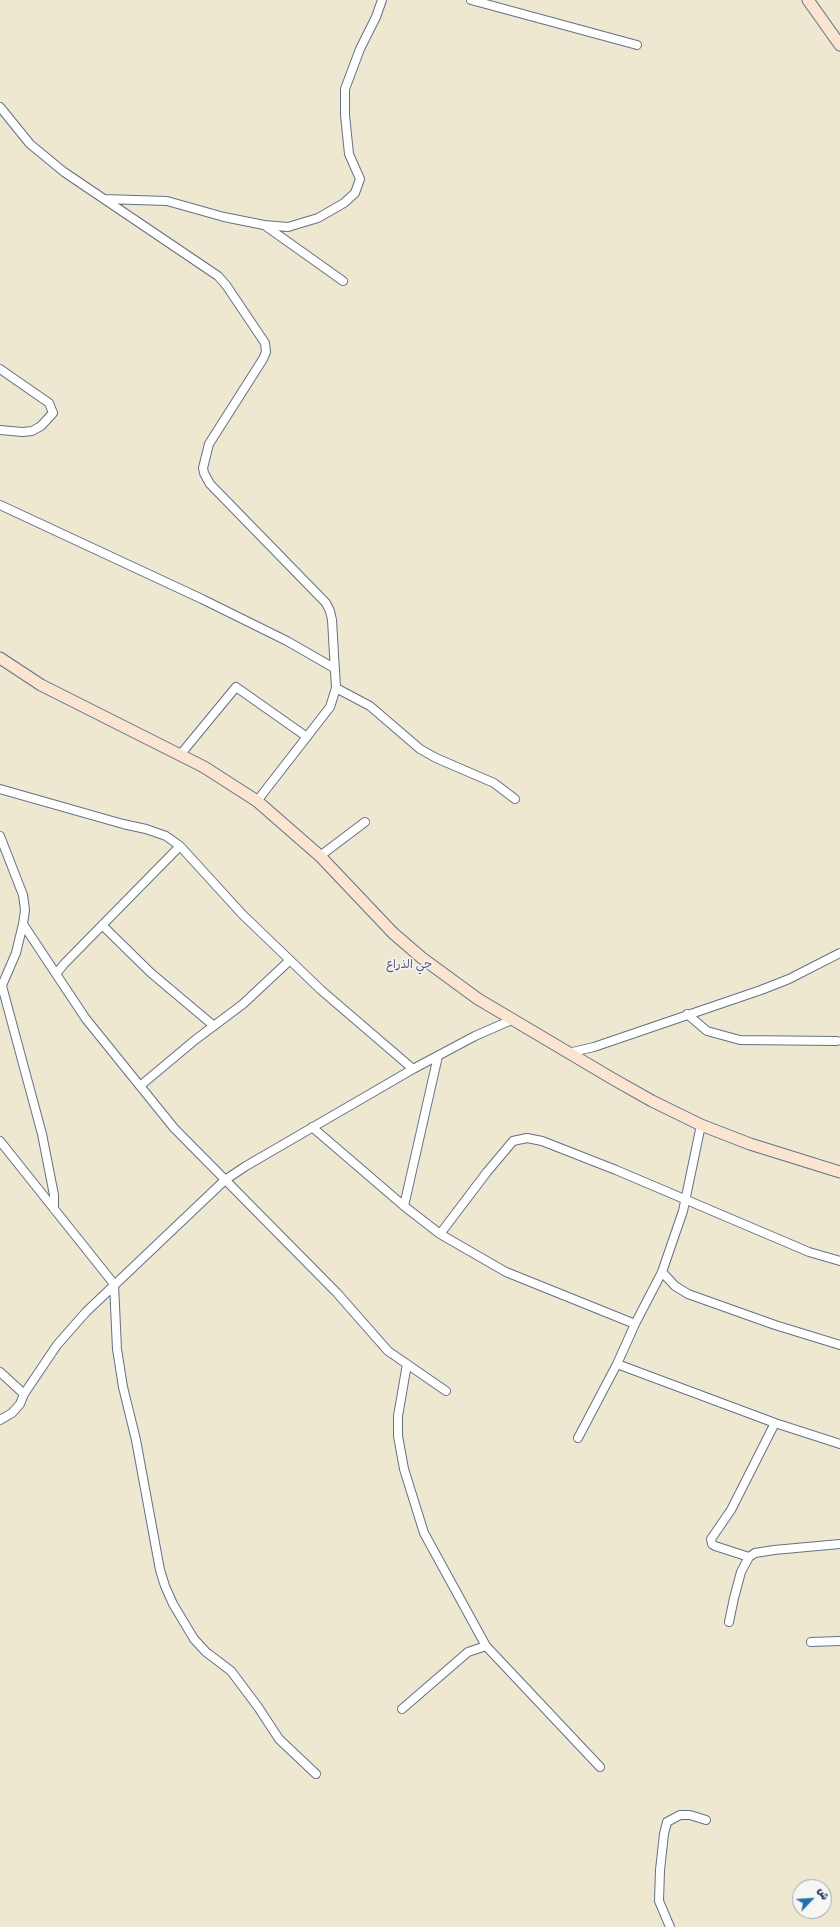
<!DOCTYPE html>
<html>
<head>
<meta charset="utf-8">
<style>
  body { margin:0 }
  #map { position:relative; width:840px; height:1927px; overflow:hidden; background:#eee8d1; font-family:"Gochi Hand","Playpen Sans Arabic",sans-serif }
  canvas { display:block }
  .north { position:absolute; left:792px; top:1879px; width:40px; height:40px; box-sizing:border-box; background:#f6f6f2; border:1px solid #9ea6b7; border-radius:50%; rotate:65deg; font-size:11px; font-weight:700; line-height:16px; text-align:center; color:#1b2f5e }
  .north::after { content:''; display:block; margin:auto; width:14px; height:18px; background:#1f6fb2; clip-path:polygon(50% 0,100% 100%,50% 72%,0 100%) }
</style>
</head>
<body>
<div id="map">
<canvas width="840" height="1927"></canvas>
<div class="north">ش</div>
</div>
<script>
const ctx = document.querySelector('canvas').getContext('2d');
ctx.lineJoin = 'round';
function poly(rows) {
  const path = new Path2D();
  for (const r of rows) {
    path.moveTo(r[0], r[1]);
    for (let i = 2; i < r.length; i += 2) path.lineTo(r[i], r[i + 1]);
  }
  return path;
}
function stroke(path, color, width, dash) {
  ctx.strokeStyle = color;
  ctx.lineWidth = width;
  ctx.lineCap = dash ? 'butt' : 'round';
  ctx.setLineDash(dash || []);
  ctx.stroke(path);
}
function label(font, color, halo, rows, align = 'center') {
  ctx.font = font + ' "Gochi Hand","Playpen Sans Arabic",sans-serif';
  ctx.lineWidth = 3;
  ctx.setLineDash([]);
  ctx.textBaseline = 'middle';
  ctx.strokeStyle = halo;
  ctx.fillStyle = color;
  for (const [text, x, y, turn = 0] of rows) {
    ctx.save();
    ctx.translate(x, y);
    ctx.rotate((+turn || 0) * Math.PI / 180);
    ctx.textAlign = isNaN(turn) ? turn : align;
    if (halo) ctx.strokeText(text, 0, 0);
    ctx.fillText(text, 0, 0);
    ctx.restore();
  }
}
const minor = poly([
  [471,0,637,45],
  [0,107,30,144,64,172,218,276,226,285,265,343,266,352,263,359,209,444,203,468,204,473,210,484,326,603,330,611,332,620,336,688,330,707,257,801],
  [104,199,167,201,224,217,264,225,288,227,318,218,344,203,355,193,360,179,349,154,345,115,345,89,360,49,376,17,382,0],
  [267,227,343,281],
  [0,369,49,403,53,413,41,426,32,431,22,432,0,430],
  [0,505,202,599,287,641,334,668],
  [336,688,370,706,420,749,436,758,494,783,515,799],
  [180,755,236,687,307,737],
  [0,789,123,824,146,829,166,836,180,846,242,914,321,990,413,1069],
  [0,836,23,895,25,910,23,924,16,953,0,990],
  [180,846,64,964,56,974,86,1019,174,1128,337,1293,388,1351,446,1391],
  [320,856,365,822],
  [23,924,56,974],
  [102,925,151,973,214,1026],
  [2,986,42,1134,54,1195,54,1209],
  [687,1014,707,1031,740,1040,837,1041],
  [568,1053,594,1047,761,990,789,979,840,953],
  [140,1086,195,1040,243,1004,290,960],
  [312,1127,404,1206,440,1234,506,1272,635,1324],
  [0,1141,114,1284,117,1349,123,1387,136,1440,160,1570,165,1586,173,1604,194,1639,206,1652,231,1671,258,1707,279,1739,316,1774],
  [404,1206,438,1056],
  [440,1234,487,1172,513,1141,527,1138,542,1141,616,1170,809,1252,840,1261],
  [662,1272,675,1286,688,1294,775,1325,840,1345],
  [407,1364,398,1416,398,1436,404,1469,424,1533,486,1646,600,1767],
  [617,1364,775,1423,840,1444],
  [0,1372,24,1394],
  [0,1420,12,1413,20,1404,24,1394,57,1345,86,1312,225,1180,246,1166,413,1069,475,1036,514,1019],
  [578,1438,617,1364,635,1324,662,1272,683,1211,701,1125],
  [749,1557,715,1546,712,1544,711,1539,731,1510,775,1423],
  [729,1622,734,1598,741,1572,749,1557,755,1553,774,1550,840,1544],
  [811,1642,840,1641],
  [402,1709,468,1652,486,1646],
  [670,1927,659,1901,660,1870,664,1834,667,1822,680,1815,690,1815,706,1820]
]);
const secondary = poly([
  [808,0,840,45],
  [0,658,41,685,204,767,257,801,320,856,393,933,422,958,478,999,613,1079,652,1101,701,1125,750,1144,840,1172]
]);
stroke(minor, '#657086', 10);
stroke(secondary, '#657086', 13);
stroke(minor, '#fff', 8);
stroke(secondary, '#fce5d0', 11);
label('12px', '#55578a', '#f6f6f2', [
  ["حي الذراع",409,966]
]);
</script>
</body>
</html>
